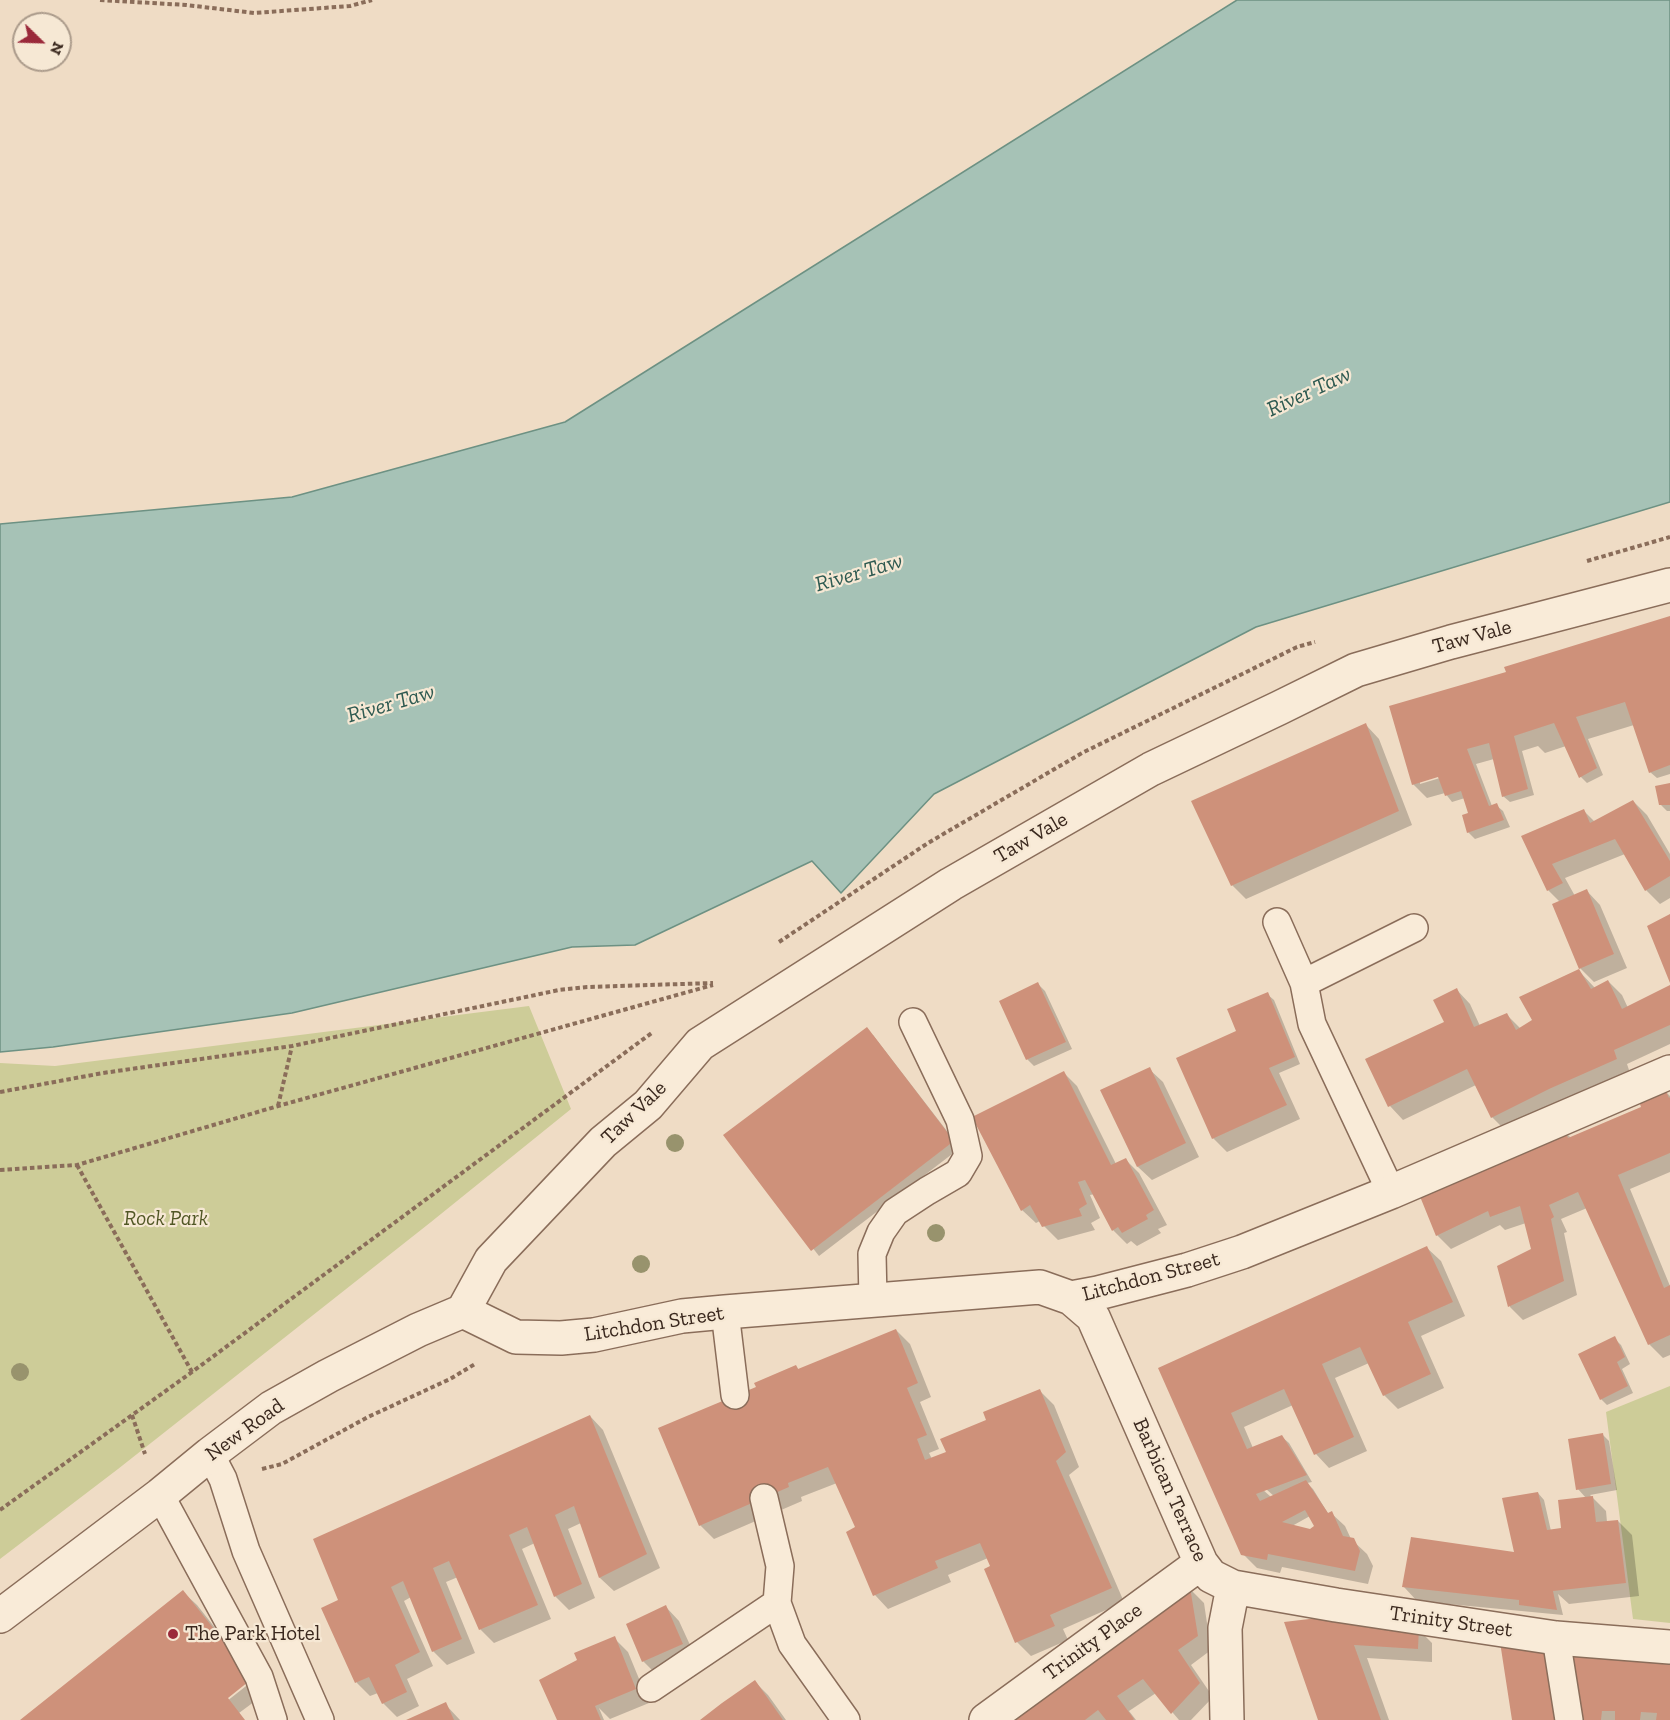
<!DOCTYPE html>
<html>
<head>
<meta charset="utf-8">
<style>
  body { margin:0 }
  #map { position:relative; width:1670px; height:1720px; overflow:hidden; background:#efdcc5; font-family:"Zilla Slab",serif }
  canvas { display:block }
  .north { position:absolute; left:12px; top:12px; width:60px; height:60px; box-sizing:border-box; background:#f6e8d4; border:2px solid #ab9b8b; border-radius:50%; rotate:113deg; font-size:16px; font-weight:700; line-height:24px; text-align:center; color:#3a281e }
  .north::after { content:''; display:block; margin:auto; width:21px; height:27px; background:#9a293a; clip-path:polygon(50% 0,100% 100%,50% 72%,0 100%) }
</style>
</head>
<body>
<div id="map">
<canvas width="1670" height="1720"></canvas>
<div class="north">N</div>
</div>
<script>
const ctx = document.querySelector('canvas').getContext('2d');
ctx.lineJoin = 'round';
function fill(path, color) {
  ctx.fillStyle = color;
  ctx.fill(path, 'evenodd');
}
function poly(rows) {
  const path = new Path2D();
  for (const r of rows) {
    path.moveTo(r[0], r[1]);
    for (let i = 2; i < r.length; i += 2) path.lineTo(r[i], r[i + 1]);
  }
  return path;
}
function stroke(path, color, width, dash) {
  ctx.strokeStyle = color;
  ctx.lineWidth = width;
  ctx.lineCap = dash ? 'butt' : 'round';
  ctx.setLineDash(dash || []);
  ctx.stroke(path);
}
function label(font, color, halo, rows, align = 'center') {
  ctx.font = font + ' "Zilla Slab",serif';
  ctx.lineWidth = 4.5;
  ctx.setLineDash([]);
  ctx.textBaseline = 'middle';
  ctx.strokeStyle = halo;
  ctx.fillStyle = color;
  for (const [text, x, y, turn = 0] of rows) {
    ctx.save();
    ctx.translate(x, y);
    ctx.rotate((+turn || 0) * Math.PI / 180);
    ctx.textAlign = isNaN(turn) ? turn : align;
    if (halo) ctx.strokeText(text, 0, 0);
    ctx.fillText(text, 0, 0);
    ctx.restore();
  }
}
fill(poly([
  [529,1006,571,1109,431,1222,118,1469,0,1559,0,1063,55,1066],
  [1670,1386,1670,1623,1633,1619,1606,1412]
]), '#cdcc98');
const water = poly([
  [1237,0,1670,0,1670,502,1256,627,934,794,841,893,812,861,635,945,572,947,292,1013,53,1047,0,1052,0,524,292,497,565,422,1237,0]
]);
fill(water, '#a6c2b6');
stroke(water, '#6d9183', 1.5);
fill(poly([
  [1670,618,1670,774,1657,778,1650,772,1634,725,1588,739,1603,775,1587,783,1581,777,1566,746,1545,753,1538,746,1522,751,1534,795,1510,802,1503,796,1494,759,1476,764,1492,806,1496,805,1503,811,1510,827,1475,839,1468,832,1470,814,1465,798,1452,802,1445,793,1427,798,1413,784,1507,673],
  [1440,775,1440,778,1420,784,1420,781],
  [1366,725,1379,739,1412,825,1246,899,1232,885,1193,802],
  [1670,784,1670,811,1667,811,1661,805],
  [1633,801,1647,815,1670,854,1670,898,1660,904,1646,890,1625,854,1565,878,1575,896,1587,891,1600,905,1627,968,1594,982,1580,968,1560,902,1548,890,1523,836,1584,811,1595,822],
  [1579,971,1595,988,1608,981,1622,995,1628,1008,1670,987,1670,1044,1627,1064,1630,1073,1506,1131,1492,1117,1476,1085,1403,1120,1390,1106,1446,1023,1457,990,1470,1004,1480,1026,1507,1015,1521,1029,1534,1021],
  [1038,984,1045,991,1072,1049,1034,1066,1027,1059,1001,1002],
  [1267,994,1274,1000,1300,1064,1279,1073,1300,1119,1227,1152,1213,1138,1239,1032],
  [873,1035,960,1148,819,1256,725,1135],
  [1149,1069,1163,1082,1199,1157,1152,1180,1138,1167,1102,1091],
  [1064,1073,1077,1086,1116,1164,1126,1160,1139,1173,1167,1225,1158,1229,1161,1233,1137,1246,1131,1241,1127,1244,1113,1230,1095,1194,1090,1195,1100,1218,1091,1223,1095,1230,1058,1240,1044,1226,1040,1221,1036,1223,1022,1210],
  [1665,1091,1670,1096,1670,1172,1630,1189,1670,1286,1670,1355,1663,1358,1649,1344,1587,1208,1561,1219,1567,1232,1564,1233,1577,1295,1523,1320,1510,1307,1499,1267,1532,1250,1526,1223,1505,1230,1500,1225,1451,1249,1437,1235,1564,1131,1571,1138,1643,1108],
  [1427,1248,1441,1261,1465,1316,1421,1336,1444,1388,1398,1409,1384,1395,1369,1363,1335,1378,1367,1451,1329,1468,1316,1454,1293,1405,1244,1427,1253,1448,1282,1437,1289,1443,1312,1482,1307,1483,1313,1489,1329,1515,1331,1513,1345,1526,1351,1539,1367,1554,1373,1566,1368,1584,1282,1567,1280,1573,1257,1568,1243,1554,1160,1368],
  [1262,1489,1266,1489,1275,1497,1271,1497],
  [1310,1516,1316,1526,1311,1531,1292,1526],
  [896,1330,910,1344,931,1397,920,1402,939,1449,929,1453,932,1459,948,1452,988,1421,1040,1391,1054,1405,1079,1467,1069,1475,1124,1602,1063,1629,1068,1640,1031,1656,1017,1642,988,1558,948,1575,951,1582,888,1609,875,1595,857,1528,837,1483,801,1497,802,1501,714,1539,700,1525,757,1387,796,1366,799,1370],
  [1614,1338,1621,1345,1630,1364,1622,1369,1633,1393,1607,1405,1601,1399],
  [590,1416,603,1430,660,1568,614,1591,600,1578,581,1523,568,1529,595,1598,569,1610,555,1596,535,1543,522,1549,551,1619,494,1643,480,1629,458,1577,446,1582,475,1653,447,1665,433,1651,411,1597,404,1601,433,1666,407,1679,419,1706,397,1717,383,1703,378,1693,370,1696,357,1683,323,1609,340,1601],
  [1602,1434,1609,1441,1617,1490,1590,1495,1606,1511,1607,1522,1618,1521,1632,1535,1639,1596,1569,1604,1558,1594,1563,1615,1417,1601,1404,1587,1516,1554,1538,1493,1544,1500,1551,1531,1563,1529,1586,1498,1578,1489],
  [1190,1589,1204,1603,1211,1650,1191,1665,1213,1697,1191,1720,1179,1720,1156,1693,1129,1711,1136,1720,1007,1720],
  [183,1592,197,1605,253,1676,198,1720,22,1720],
  [666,1607,679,1621,696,1658,657,1675,643,1661],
  [1286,1623,1418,1629,1432,1643,1432,1662,1367,1658,1389,1720,1319,1720],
  [614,1638,628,1652,649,1703,610,1719,599,1708,604,1720,558,1720,579,1661],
  [1670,1659,1670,1720,1579,1720],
  [255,1679,266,1693,239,1713,244,1720,203,1720],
  [755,1682,768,1695,786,1720,703,1720],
  [445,1704,460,1720,410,1720]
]), '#0003');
fill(poly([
  [1670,616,1670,765,1649,773,1625,702,1576,717,1597,768,1579,778,1554,723,1514,736,1528,789,1502,797,1489,743,1467,749,1489,806,1497,803,1504,820,1467,833,1462,815,1468,813,1461,791,1445,796,1438,777,1412,785,1389,706,1506,672,1504,667],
  [1366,723,1399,811,1231,886,1191,801],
  [1670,783,1670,805,1659,805,1655,786],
  [1633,800,1670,861,1670,876,1645,891,1615,839,1552,864,1563,883,1547,891,1521,836,1584,809,1590,823],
  [1587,889,1614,954,1579,969,1552,904],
  [1670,914,1670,983,1647,926],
  [1579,969,1591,989,1608,980,1622,1009,1670,985,1670,1025,1614,1050,1617,1059,1549,1089,1491,1118,1467,1069,1388,1107,1365,1059,1444,1022,1433,1000,1457,988,1474,1027,1507,1013,1516,1030,1532,1020,1519,997],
  [1038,982,1066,1042,1026,1060,999,1001],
  [1268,992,1295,1057,1269,1068,1287,1105,1212,1139,1176,1058,1236,1031,1227,1009],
  [867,1027,954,1141,811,1251,723,1135],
  [1150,1067,1186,1143,1137,1167,1100,1090],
  [1064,1071,1111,1165,1126,1158,1154,1210,1146,1215,1148,1219,1122,1233,1118,1227,1112,1231,1085,1180,1078,1182,1087,1204,1079,1209,1082,1216,1042,1227,1030,1205,1021,1211,972,1117],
  [1665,1089,1669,1098,1670,1097,1670,1153,1618,1175,1664,1288,1670,1285,1670,1335,1648,1345,1578,1192,1549,1205,1554,1217,1551,1219,1564,1281,1508,1307,1497,1266,1531,1249,1520,1206,1490,1217,1488,1211,1436,1236,1419,1194,1564,1129,1568,1138,1641,1107,1639,1101],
  [1427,1246,1453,1302,1408,1322,1431,1374,1383,1396,1360,1347,1322,1364,1354,1437,1314,1455,1284,1389,1231,1413,1247,1449,1282,1435,1307,1475,1256,1494,1260,1501,1306,1480,1328,1513,1332,1511,1343,1536,1354,1538,1360,1551,1355,1571,1268,1554,1267,1560,1241,1555,1158,1368],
  [1305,1510,1314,1526,1310,1529,1282,1522],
  [896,1329,918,1383,907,1388,927,1435,917,1439,925,1460,946,1452,940,1439,986,1420,983,1412,1040,1389,1066,1452,1056,1461,1112,1588,1050,1615,1055,1626,1015,1643,984,1569,990,1566,980,1543,935,1561,938,1568,873,1596,846,1532,855,1527,828,1467,788,1483,789,1487,699,1526,658,1428,756,1387,754,1383,796,1365,798,1369],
  [1615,1336,1625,1357,1617,1362,1628,1386,1600,1400,1578,1354],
  [590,1415,647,1554,599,1578,574,1506,555,1515,582,1584,554,1597,527,1527,509,1535,538,1605,479,1630,449,1561,433,1568,462,1639,432,1652,403,1581,391,1587,420,1652,395,1665,407,1692,382,1704,369,1677,355,1683,321,1608,338,1600,313,1539],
  [1603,1433,1611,1484,1576,1490,1568,1439],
  [1538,1492,1547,1530,1561,1528,1558,1500,1593,1496,1596,1522,1618,1520,1626,1583,1553,1591,1557,1610,1519,1605,1519,1600,1402,1587,1411,1537,1514,1552,1502,1498],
  [1190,1587,1198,1636,1178,1650,1200,1683,1171,1714,1143,1679,1117,1696,1134,1719,1133,1720,1106,1720,1098,1710,1085,1720,1004,1720],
  [183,1590,253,1678,228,1698,245,1720,20,1720],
  [666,1605,683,1644,642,1662,626,1624],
  [1343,1615,1419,1627,1418,1649,1354,1645,1381,1720,1318,1720,1284,1622],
  [615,1636,636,1689,595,1706,601,1720,557,1720,539,1680,577,1660,574,1653],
  [1500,1642,1549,1645,1559,1720,1512,1720],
  [1571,1650,1670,1658,1670,1720,1656,1720,1657,1713,1641,1712,1640,1720,1615,1720,1615,1711,1602,1711,1601,1720,1578,1720],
  [755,1680,783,1720,700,1720,722,1703],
  [446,1702,454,1720,406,1720]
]), '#ce917a');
const service = poly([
  [1277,922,1304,983,1312,1024,1391,1192],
  [1304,983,1414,928],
  [873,1300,872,1254,881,1232,895,1212,927,1191,958,1173,968,1156,960,1120,913,1022],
  [725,1312,735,1395],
  [210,1454,223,1479,246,1551,320,1720],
  [160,1495,259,1677,273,1720],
  [764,1498,780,1566,777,1603,792,1644,846,1720],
  [1556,1638,1569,1720],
  [651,1688,777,1603]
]);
const minor = poly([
  [1071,1298,1093,1317,1201,1563,1211,1576,1233,1587,1225,1628,1227,1720],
  [463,1311,516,1337,561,1338,594,1335,682,1316,725,1312,1040,1287,1071,1298,1098,1293,1187,1270,1242,1252,1391,1192,1670,1072],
  [1233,1587,1336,1605,1556,1638,1670,1647],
  [0,1616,160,1495,210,1454,271,1408,328,1376,418,1330,463,1311,491,1260,603,1142,648,1105,700,1044,951,884,1151,769,1279,708,1356,670,1451,642,1670,585],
  [986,1720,1201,1563]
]);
stroke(service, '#8a6d5a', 30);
stroke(minor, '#8a6d5a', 36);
stroke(poly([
  [100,0,186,5,254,13,350,6,372,0],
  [1587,561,1670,537],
  [779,942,928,843,1082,753,1297,647,1315,642],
  [0,1092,103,1073,292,1046,559,990,587,987,713,983],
  [278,1106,292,1046],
  [77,1165,192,1372],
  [0,1170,77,1165,278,1106,713,985],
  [132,1415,145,1454],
  [262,1469,282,1464,368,1417,450,1379,475,1364],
  [0,1510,192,1372,653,1032]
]), '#8a6d5a', 4, [4.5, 3]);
stroke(service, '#f9ebd8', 27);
stroke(minor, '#f9ebd8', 33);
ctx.fillStyle = '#98936d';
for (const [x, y] of [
  [675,1143],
  [936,1233],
  [641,1264],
  [20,1372]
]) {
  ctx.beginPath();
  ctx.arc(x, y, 9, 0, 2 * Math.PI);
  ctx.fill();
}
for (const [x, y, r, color] of [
  [173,1634,6,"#9a293a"]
]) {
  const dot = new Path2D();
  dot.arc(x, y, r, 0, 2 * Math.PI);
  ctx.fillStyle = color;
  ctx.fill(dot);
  stroke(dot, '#f6e8d4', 2);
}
label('21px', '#3a281e', '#f6e8d4', [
  ["Taw Vale",1472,637,-15],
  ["Taw Vale",1031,838,-30],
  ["Taw Vale",634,1113,-44],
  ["Litchdon Street",1151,1277,-15],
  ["Litchdon Street",654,1324,-9],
  ["New Road",245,1430,-36],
  ["Barbican Terrace",1170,1490,66],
  ["Trinity Street",1451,1622,8],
  ["Trinity Place",1093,1642,-36]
]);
label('italic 21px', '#515725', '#f6e8d4', [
  ["Rock Park",166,1219]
]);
label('21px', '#3a281e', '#f6e8d4', [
  ["The Park Hotel",185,1634]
], 'left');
label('italic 22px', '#2e5a51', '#f6e8d4', [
  ["River Taw",1309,392,-25],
  ["River Taw",859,573,-16],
  ["River Taw",391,704,-16]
]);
</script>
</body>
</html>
